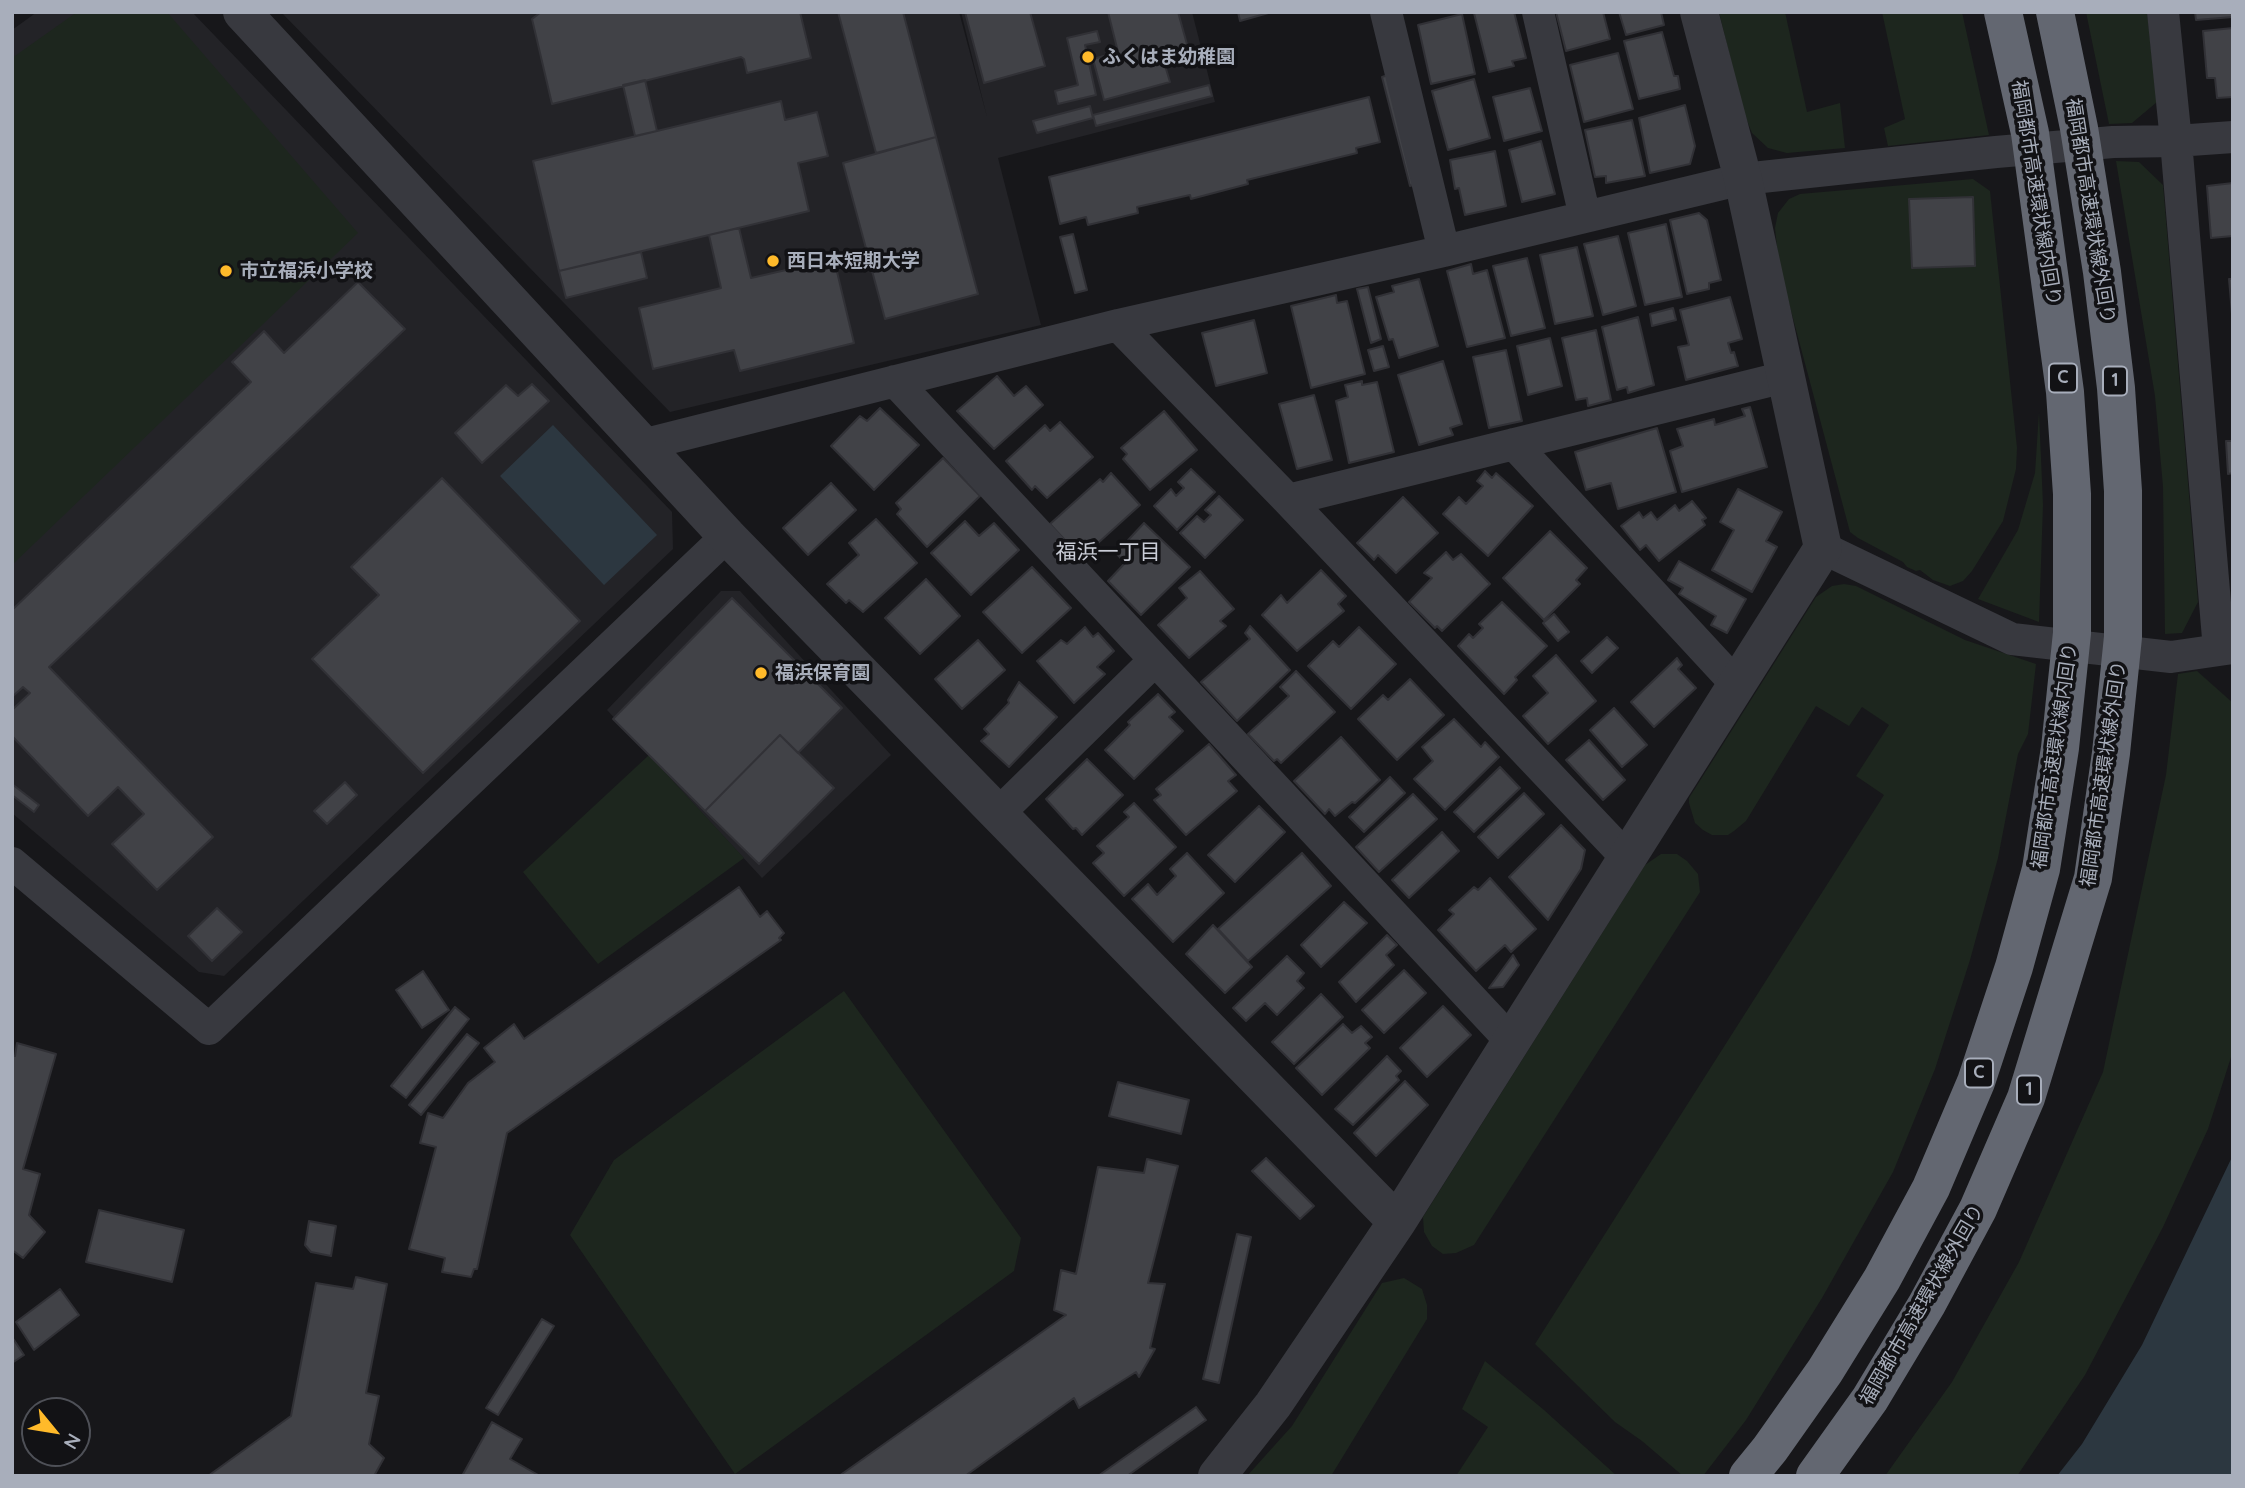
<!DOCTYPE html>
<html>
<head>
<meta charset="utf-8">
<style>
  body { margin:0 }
  #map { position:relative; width:2245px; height:1488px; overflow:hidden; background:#17171a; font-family:Quicksand,sans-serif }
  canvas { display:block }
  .frame { position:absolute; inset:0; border:14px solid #a8aebb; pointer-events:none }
  .north { position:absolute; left:21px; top:1397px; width:70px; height:70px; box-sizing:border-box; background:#121215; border:2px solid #4e5057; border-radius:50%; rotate:120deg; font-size:19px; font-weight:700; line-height:28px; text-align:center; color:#a8aebb }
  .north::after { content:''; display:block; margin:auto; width:24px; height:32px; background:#ffba2a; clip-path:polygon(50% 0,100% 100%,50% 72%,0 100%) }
</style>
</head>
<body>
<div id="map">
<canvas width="2245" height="1488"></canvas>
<div class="frame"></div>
<div class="north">N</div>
</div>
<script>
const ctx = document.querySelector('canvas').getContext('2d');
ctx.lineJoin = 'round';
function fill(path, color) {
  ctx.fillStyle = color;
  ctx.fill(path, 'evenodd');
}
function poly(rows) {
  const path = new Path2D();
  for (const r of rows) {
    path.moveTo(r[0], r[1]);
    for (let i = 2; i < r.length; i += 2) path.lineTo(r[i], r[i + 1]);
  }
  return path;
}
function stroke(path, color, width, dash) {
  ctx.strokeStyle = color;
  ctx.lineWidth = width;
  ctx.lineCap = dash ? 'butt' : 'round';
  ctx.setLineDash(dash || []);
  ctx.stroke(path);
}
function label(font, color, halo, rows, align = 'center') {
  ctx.font = font + ' Quicksand,"Noto Sans JP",sans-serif';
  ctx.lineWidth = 7;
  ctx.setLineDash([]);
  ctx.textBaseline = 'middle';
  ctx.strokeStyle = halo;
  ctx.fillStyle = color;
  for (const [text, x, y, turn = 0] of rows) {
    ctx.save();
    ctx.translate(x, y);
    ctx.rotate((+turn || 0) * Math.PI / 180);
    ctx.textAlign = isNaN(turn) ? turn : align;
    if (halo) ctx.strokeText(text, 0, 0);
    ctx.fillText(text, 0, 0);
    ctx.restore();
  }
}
fill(poly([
  [37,12,192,12,672,512,673,549,224,976,199,972,12,813,12,30],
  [281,12,959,12,987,117,961,12,1192,12,1215,102,998,158,1041,325,670,412],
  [721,591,740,591,891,755,762,878,607,710]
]), '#232327');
fill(poly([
  [77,12,167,12,358,233,12,565,12,58],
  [1719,12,1785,12,1807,112,1840,103,1845,148,1787,153,1768,148,1752,133,1743,111],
  [1882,12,1962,12,1989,135,1888,146,1884,128,1905,119],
  [2086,12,2147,12,2157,102,2132,123,2109,124],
  [2116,161,2139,162,2163,185,2198,602,2182,633,2165,634,2163,487,2155,396],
  [1973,179,1990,191,2017,448,2016,469,2003,521,1972,571,1963,581,1950,586,1933,580,1920,570,1916,571,1907,567,1903,562,1858,538,1850,532,1779,266,1775,228,1778,213,1789,199,1800,194],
  [2039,412,2043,505,2039,622,1978,599,2018,530,2035,473],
  [1844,584,1856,586,1965,640,2036,664,2028,734,2018,754,1998,858,1970,960,1935,1069,1893,1172,1822,1298,1746,1420,1703,1476,1683,1476,1642,1441,1615,1422,1535,1344,1884,795,1856,776,1889,725,1862,707,1849,726,1816,706,1746,821,1734,831,1728,835,1712,835,1703,830,1695,823,1689,803,1689,798,1816,597,1832,586],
  [2197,671,2233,703,2233,1051,2208,1129,2163,1227,2085,1375,2017,1476,1885,1476,1952,1382,2019,1262,2103,1072,2166,775,2178,674],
  [649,755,744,858,598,964,523,872],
  [1661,854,1677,854,1687,861,1698,874,1700,892,1474,1245,1456,1253,1443,1254,1432,1246,1424,1232,1423,1217,1645,865],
  [844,991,1021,1238,1014,1271,735,1474,570,1235,614,1160],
  [1404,1278,1422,1289,1427,1305,1427,1319,1331,1476,1247,1476,1292,1426,1382,1283],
  [1485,1361,1544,1410,1617,1476,1456,1476,1488,1427,1462,1409]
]), '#1d261e');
fill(poly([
  [553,425,657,535,604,585,500,476],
  [2233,1155,2233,1476,2057,1476,2082,1444,2142,1345]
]), '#2c3740');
const building = poly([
  [541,12,800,12,811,58,747,73,744,59,741,57,552,104,532,19,541,12],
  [838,12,903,12,936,137,876,153,838,12],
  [965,12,1030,12,1045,66,984,83,965,12],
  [1108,12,1178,12,1190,55,1164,62,1170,82,1104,100,1093,59,1118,52,1108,12],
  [1238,12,1272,12,1240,21,1238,12],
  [1479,12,1514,12,1526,58,1512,61,1514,66,1489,72,1474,13,1479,12],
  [1556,12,1603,12,1610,39,1566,51,1556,12],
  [1619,12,1661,12,1664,25,1626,35,1619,12],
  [2195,12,2233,12,2233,17,2196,20,2195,12],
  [1462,14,1475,74,1431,84,1418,25,1462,14],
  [2233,28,2233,97,2217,98,2215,78,2207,78,2203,31,2233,28],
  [1097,31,1100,42,1085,45,1096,95,1058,104,1055,91,1078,85,1067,38,1097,31],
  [1662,32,1674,76,1678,76,1680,89,1639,99,1624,41,1662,32],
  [1618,53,1633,109,1584,122,1570,65,1618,53],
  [1394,73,1422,182,1410,186,1382,77,1394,73],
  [1474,79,1490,138,1448,150,1432,91,1474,79],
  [645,80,657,131,635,136,623,85,645,80],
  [1209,85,1212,96,1096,126,1093,115,1209,85],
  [1530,88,1542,131,1504,141,1493,97,1530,88],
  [1369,97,1380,142,1356,148,1357,153,1247,180,1248,184,1191,199,1190,195,1137,207,1138,213,1088,225,1086,217,1060,224,1049,177,1369,97],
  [781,101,785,120,817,112,828,156,798,163,809,211,559,271,533,161,781,101],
  [1685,105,1695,146,1690,164,1650,173,1639,118,1685,105],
  [1090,106,1093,118,1037,133,1033,121,1090,106],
  [1632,120,1645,176,1606,183,1606,176,1595,177,1585,130,1632,120],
  [936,137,978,294,885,319,843,163,936,137],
  [1541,141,1555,194,1522,202,1509,150,1541,141],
  [1495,151,1506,206,1465,215,1459,188,1455,189,1450,160,1495,151],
  [2233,183,2233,236,2211,238,2207,186,2233,183],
  [1973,197,1975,266,1912,268,1909,199,1973,197],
  [1699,213,1707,220,1721,280,1709,283,1709,289,1687,294,1670,220,1699,213],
  [1666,224,1682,297,1645,305,1628,233,1666,224],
  [739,228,751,278,834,259,854,343,740,371,734,350,653,369,639,308,721,288,709,235,739,228],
  [1073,234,1087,290,1075,293,1060,237,1073,234],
  [1618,236,1636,306,1603,315,1584,244,1618,236],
  [1577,247,1593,316,1555,324,1540,255,1577,247],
  [641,252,647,278,566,298,559,271,641,252],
  [1527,258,1545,328,1511,336,1493,266,1527,258],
  [1471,264,1473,274,1487,270,1505,338,1467,347,1447,271,1471,264],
  [1419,279,1438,346,1399,358,1393,339,1389,340,1376,297,1394,292,1392,286,1419,279],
  [2229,279,2233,279,2233,314,2232,314,2229,279],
  [358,282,405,329,49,667,213,837,157,890,112,844,144,814,118,787,88,816,12,736,12,710,30,693,23,687,12,697,12,610,251,382,232,362,264,331,284,353,358,282],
  [1368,287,1381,339,1371,343,1357,289,1368,287],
  [1336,295,1337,303,1347,301,1365,374,1311,388,1291,306,1336,295],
  [1730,297,1742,339,1728,343,1731,353,1734,352,1738,366,1686,380,1678,347,1689,345,1680,310,1730,297],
  [1673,308,1676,320,1652,326,1650,314,1673,308],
  [1638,317,1654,385,1628,393,1627,387,1617,390,1602,327,1638,317],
  [1254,320,1267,373,1216,386,1202,333,1254,320],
  [1596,330,1611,400,1588,406,1587,398,1576,400,1562,338,1596,330],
  [1550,338,1562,386,1528,395,1517,346,1550,338],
  [1383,346,1389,367,1374,371,1368,350,1383,346],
  [1506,350,1522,421,1489,428,1473,357,1506,350],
  [1443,361,1462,424,1450,428,1453,435,1419,445,1398,375,1443,361],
  [997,376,1014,396,1026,386,1043,405,994,449,957,411,997,376],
  [1362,381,1362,385,1377,382,1394,452,1349,463,1336,401,1348,397,1345,385,1362,381],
  [532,384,549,401,482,463,455,433,506,385,518,396,532,384],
  [1314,395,1332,460,1297,469,1279,404,1314,395],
  [1750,407,1767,467,1682,492,1670,451,1683,446,1677,429,1714,419,1715,425,1745,416,1742,409,1750,407],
  [880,408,919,445,874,490,831,446,860,416,867,421,880,408],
  [1164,411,1197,450,1150,490,1123,459,1127,454,1121,448,1164,411],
  [1060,422,1093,457,1047,498,1035,486,1032,490,1006,461,1045,425,1050,431,1060,422],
  [1657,428,1676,492,1618,509,1611,483,1586,490,1575,452,1657,428],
  [2226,441,2233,441,2233,473,2228,474,2226,441],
  [943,458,980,496,927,547,897,514,901,509,896,503,943,458],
  [1191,469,1215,492,1177,530,1154,506,1171,489,1176,496,1184,488,1178,482,1191,469],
  [1485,471,1492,478,1496,473,1533,506,1488,556,1443,514,1459,497,1466,504,1483,486,1477,481,1485,471],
  [1111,473,1140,505,1087,553,1080,548,1076,552,1050,524,1100,479,1103,482,1111,473],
  [442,478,580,621,423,773,312,659,379,595,351,567,442,478],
  [831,483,856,510,808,555,783,528,831,483],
  [1738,489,1782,512,1766,541,1777,547,1752,592,1712,570,1734,530,1720,522,1738,489],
  [1219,496,1243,520,1205,558,1180,533,1197,516,1204,522,1211,515,1205,510,1219,496],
  [1403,497,1438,533,1396,573,1378,555,1374,560,1357,543,1403,497],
  [1692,501,1706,518,1702,520,1705,525,1659,561,1646,545,1640,550,1621,526,1639,512,1643,518,1651,512,1657,520,1675,505,1679,511,1692,501],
  [876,519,917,563,863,612,849,600,846,603,827,584,859,555,849,543,876,519],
  [965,521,979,536,994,523,1019,550,971,595,931,553,965,521],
  [1144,523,1190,567,1141,615,1108,581,1125,563,1116,553,1144,523],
  [1550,531,1587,568,1576,580,1580,584,1544,620,1503,578,1550,531],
  [1446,552,1453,560,1461,554,1490,584,1442,631,1437,626,1435,628,1409,602,1432,578,1424,573,1446,552],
  [1679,561,1746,599,1727,633,1711,625,1716,616,1679,594,1683,588,1668,580,1679,561],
  [1032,567,1071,608,1022,653,983,612,1032,567],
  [1321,570,1346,596,1338,604,1344,611,1297,651,1262,615,1281,595,1287,603,1321,570],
  [1200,571,1234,609,1220,621,1226,626,1189,658,1158,625,1187,598,1179,588,1200,571],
  [926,579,960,616,920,654,885,618,926,579],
  [732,598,842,708,798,753,780,735,705,811,613,719,732,598],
  [1502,602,1547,646,1515,677,1517,680,1504,694,1458,646,1469,634,1473,638,1483,628,1479,624,1502,602],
  [1554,614,1569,632,1558,641,1543,623,1554,614],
  [1250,626,1290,670,1237,721,1201,682,1250,639,1245,633,1250,626],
  [1085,627,1093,637,1098,633,1114,651,1097,667,1105,674,1074,703,1037,661,1061,640,1067,644,1085,627],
  [1359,627,1396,664,1351,709,1308,666,1333,641,1339,647,1359,627],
  [1607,637,1618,648,1592,673,1581,661,1607,637],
  [978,640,1005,670,962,709,935,679,978,640],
  [1556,655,1596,701,1548,744,1523,716,1548,693,1533,676,1556,655],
  [1677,658,1682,665,1678,669,1696,688,1654,727,1631,702,1677,658],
  [1296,671,1335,712,1281,763,1277,759,1274,761,1248,734,1289,696,1280,687,1296,671],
  [1410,679,1444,715,1397,760,1358,719,1383,695,1388,700,1410,679],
  [1019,682,1057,717,1009,767,981,741,989,734,984,729,1009,703,1008,700,1019,682],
  [1158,694,1175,712,1169,717,1183,731,1134,779,1105,750,1130,725,1128,722,1158,694],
  [1614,708,1647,745,1622,767,1590,730,1614,708],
  [1454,719,1481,747,1485,742,1499,757,1445,810,1414,779,1433,761,1422,747,1454,719],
  [780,735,834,788,759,864,705,811,780,735],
  [1341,737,1380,780,1355,803,1352,802,1335,816,1329,809,1325,814,1294,781,1341,737],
  [1589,740,1625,780,1603,800,1566,760,1589,740],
  [1209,744,1236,775,1228,781,1237,791,1186,835,1154,800,1161,795,1156,789,1209,744],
  [1087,759,1123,795,1082,835,1076,828,1073,829,1046,799,1087,759],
  [1500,767,1520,788,1474,832,1454,812,1500,767],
  [1390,777,1405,793,1364,832,1349,817,1390,777],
  [345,782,357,795,327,824,314,811,345,782],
  [12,784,39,805,34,812,12,795,12,784],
  [1524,793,1544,814,1498,858,1478,837,1524,793],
  [1413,794,1437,819,1379,872,1356,847,1413,794],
  [1134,803,1176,847,1124,896,1093,863,1104,853,1097,846,1129,817,1124,812,1134,803],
  [1259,806,1285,832,1235,882,1208,855,1259,806],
  [1561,825,1585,850,1581,869,1548,920,1509,877,1561,825],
  [1442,832,1459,851,1409,898,1392,880,1442,832],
  [1187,853,1224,893,1173,942,1132,899,1148,884,1157,895,1176,876,1170,869,1187,853],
  [1302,853,1331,886,1248,961,1218,929,1302,853],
  [1490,878,1536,929,1511,952,1505,945,1476,971,1438,930,1454,914,1449,910,1474,887,1478,890,1490,878],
  [739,887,760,917,767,911,784,933,779,938,781,940,507,1133,477,1269,474,1269,471,1277,442,1272,445,1258,409,1249,436,1147,420,1143,428,1113,443,1118,468,1083,495,1062,484,1048,514,1024,524,1039,739,887],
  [1344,902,1367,923,1321,967,1301,945,1344,902],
  [217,908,242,932,212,961,188,936,217,908],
  [1213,925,1252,967,1225,993,1186,954,1213,925],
  [1387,935,1397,945,1386,955,1394,965,1356,1002,1339,982,1387,935],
  [1513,955,1519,965,1503,987,1489,988,1513,955],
  [1287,956,1304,973,1297,981,1304,988,1277,1015,1265,1003,1246,1021,1233,1008,1287,956],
  [1404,970,1426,993,1384,1033,1362,1010,1404,970],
  [423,971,449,1010,422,1028,396,990,423,971],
  [1321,994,1343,1017,1294,1064,1272,1042,1321,994],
  [1443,1006,1471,1035,1427,1077,1400,1048,1443,1006],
  [455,1007,469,1019,406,1098,391,1086,455,1007],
  [1343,1024,1352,1033,1361,1026,1372,1037,1365,1043,1370,1048,1322,1095,1296,1068,1343,1024],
  [467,1034,479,1043,421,1115,409,1105,467,1034],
  [17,1043,56,1054,23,1169,40,1174,29,1215,45,1232,23,1258,12,1250,12,1056,15,1056,17,1043],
  [1387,1056,1401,1071,1396,1076,1399,1080,1353,1125,1335,1109,1387,1056],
  [1405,1081,1428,1105,1376,1156,1354,1133,1405,1081],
  [1118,1082,1189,1100,1181,1134,1109,1116,1118,1082],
  [1266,1158,1314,1206,1300,1219,1252,1171,1266,1158],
  [1147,1159,1178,1166,1148,1283,1165,1284,1150,1348,1155,1349,1139,1377,1136,1372,1079,1408,1074,1398,965,1476,839,1476,1066,1315,1054,1310,1061,1270,1076,1274,1098,1167,1144,1173,1147,1159],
  [99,1210,184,1230,172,1282,86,1262,99,1210],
  [309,1221,336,1226,331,1256,311,1252,305,1245,309,1221],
  [1237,1234,1251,1237,1219,1383,1203,1379,1237,1234],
  [356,1277,387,1284,366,1393,379,1396,369,1444,384,1458,374,1476,208,1476,291,1416,316,1283,353,1289,356,1277],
  [60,1289,79,1315,34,1350,16,1322,60,1289],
  [542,1319,554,1326,498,1415,486,1408,542,1319],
  [12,1337,24,1355,12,1363,12,1337],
  [1196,1407,1206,1420,1127,1476,1098,1476,1196,1407],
  [492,1422,522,1439,510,1459,540,1476,462,1476,492,1422]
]);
fill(building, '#414247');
stroke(building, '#313136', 2);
stroke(poly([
  [1386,12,1444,251],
  [1538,12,1585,217],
  [2163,12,2176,141,2219,650],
  [1118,325,1288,500,1627,858],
  [895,381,1511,1041],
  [1514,444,1736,684],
  [642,445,1118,325,1444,251,1743,179,1996,152,2113,142,2176,141,2233,137],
  [1288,500,1785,377],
  [1823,548,2012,639,2171,657,2233,648],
  [999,813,1155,660],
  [12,863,209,1029,727,536]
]), '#38393f', 32);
stroke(poly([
  [242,12,727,536,1397,1222],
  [1217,1476,1273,1405,1397,1222,1823,548,1743,179,1699,12]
]), '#38393f', 38);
stroke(poly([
  [1748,1476,1770,1449,1825,1371,1882,1279,1931,1188,1976,1082,2014,967,2041,869,2060,748,2072,633,2072,494,2065,392,2030,133,2003,12],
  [1815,1476,1870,1399,1927,1304,1978,1209,2026,1098,2093,878,2111,753,2123,637,2123,491,2116,388,2102,272,2079,128,2055,12]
]), '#636771', 38);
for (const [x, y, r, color] of [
  [1088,57,7,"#ffba2a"],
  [773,261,7,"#ffba2a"],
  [226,271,7,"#ffba2a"],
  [761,673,7,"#ffba2a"]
]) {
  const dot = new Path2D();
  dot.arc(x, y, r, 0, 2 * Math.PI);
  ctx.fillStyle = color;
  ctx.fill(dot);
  stroke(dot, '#121215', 2.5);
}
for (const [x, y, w] of [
  [2063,378,28],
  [2115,381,24],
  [1979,1073,28],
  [2029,1090,24]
]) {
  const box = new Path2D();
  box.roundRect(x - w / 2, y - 14.5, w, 29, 5);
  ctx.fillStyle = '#121215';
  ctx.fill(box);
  stroke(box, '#a8aebb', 2);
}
label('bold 18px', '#a8aebb', null, [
  ["C",2063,378],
  ["1",2115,381],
  ["C",1979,1073],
  ["1",2029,1090]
]);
label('bold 19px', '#a8aebb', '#121215', [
  ["ふくはま幼稚園",1102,57],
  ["西日本短期大学",787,261],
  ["市立福浜小学校",240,271],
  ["福浜保育園",775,673]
], 'left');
label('19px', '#a8aebb', '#121215', [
  ["福岡都市高速環状線内回り",2036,193,81],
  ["福岡都市高速環状線外回り",2090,211,81],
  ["福岡都市高速環状線内回り",2055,756,-82],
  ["福岡都市高速環状線外回り",2104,774,-82],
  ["福岡都市高速環状線外回り",1922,1305,-60]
]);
label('21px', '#cacdd7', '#121215', [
  ["福浜一丁目",1108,553]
]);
</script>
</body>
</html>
